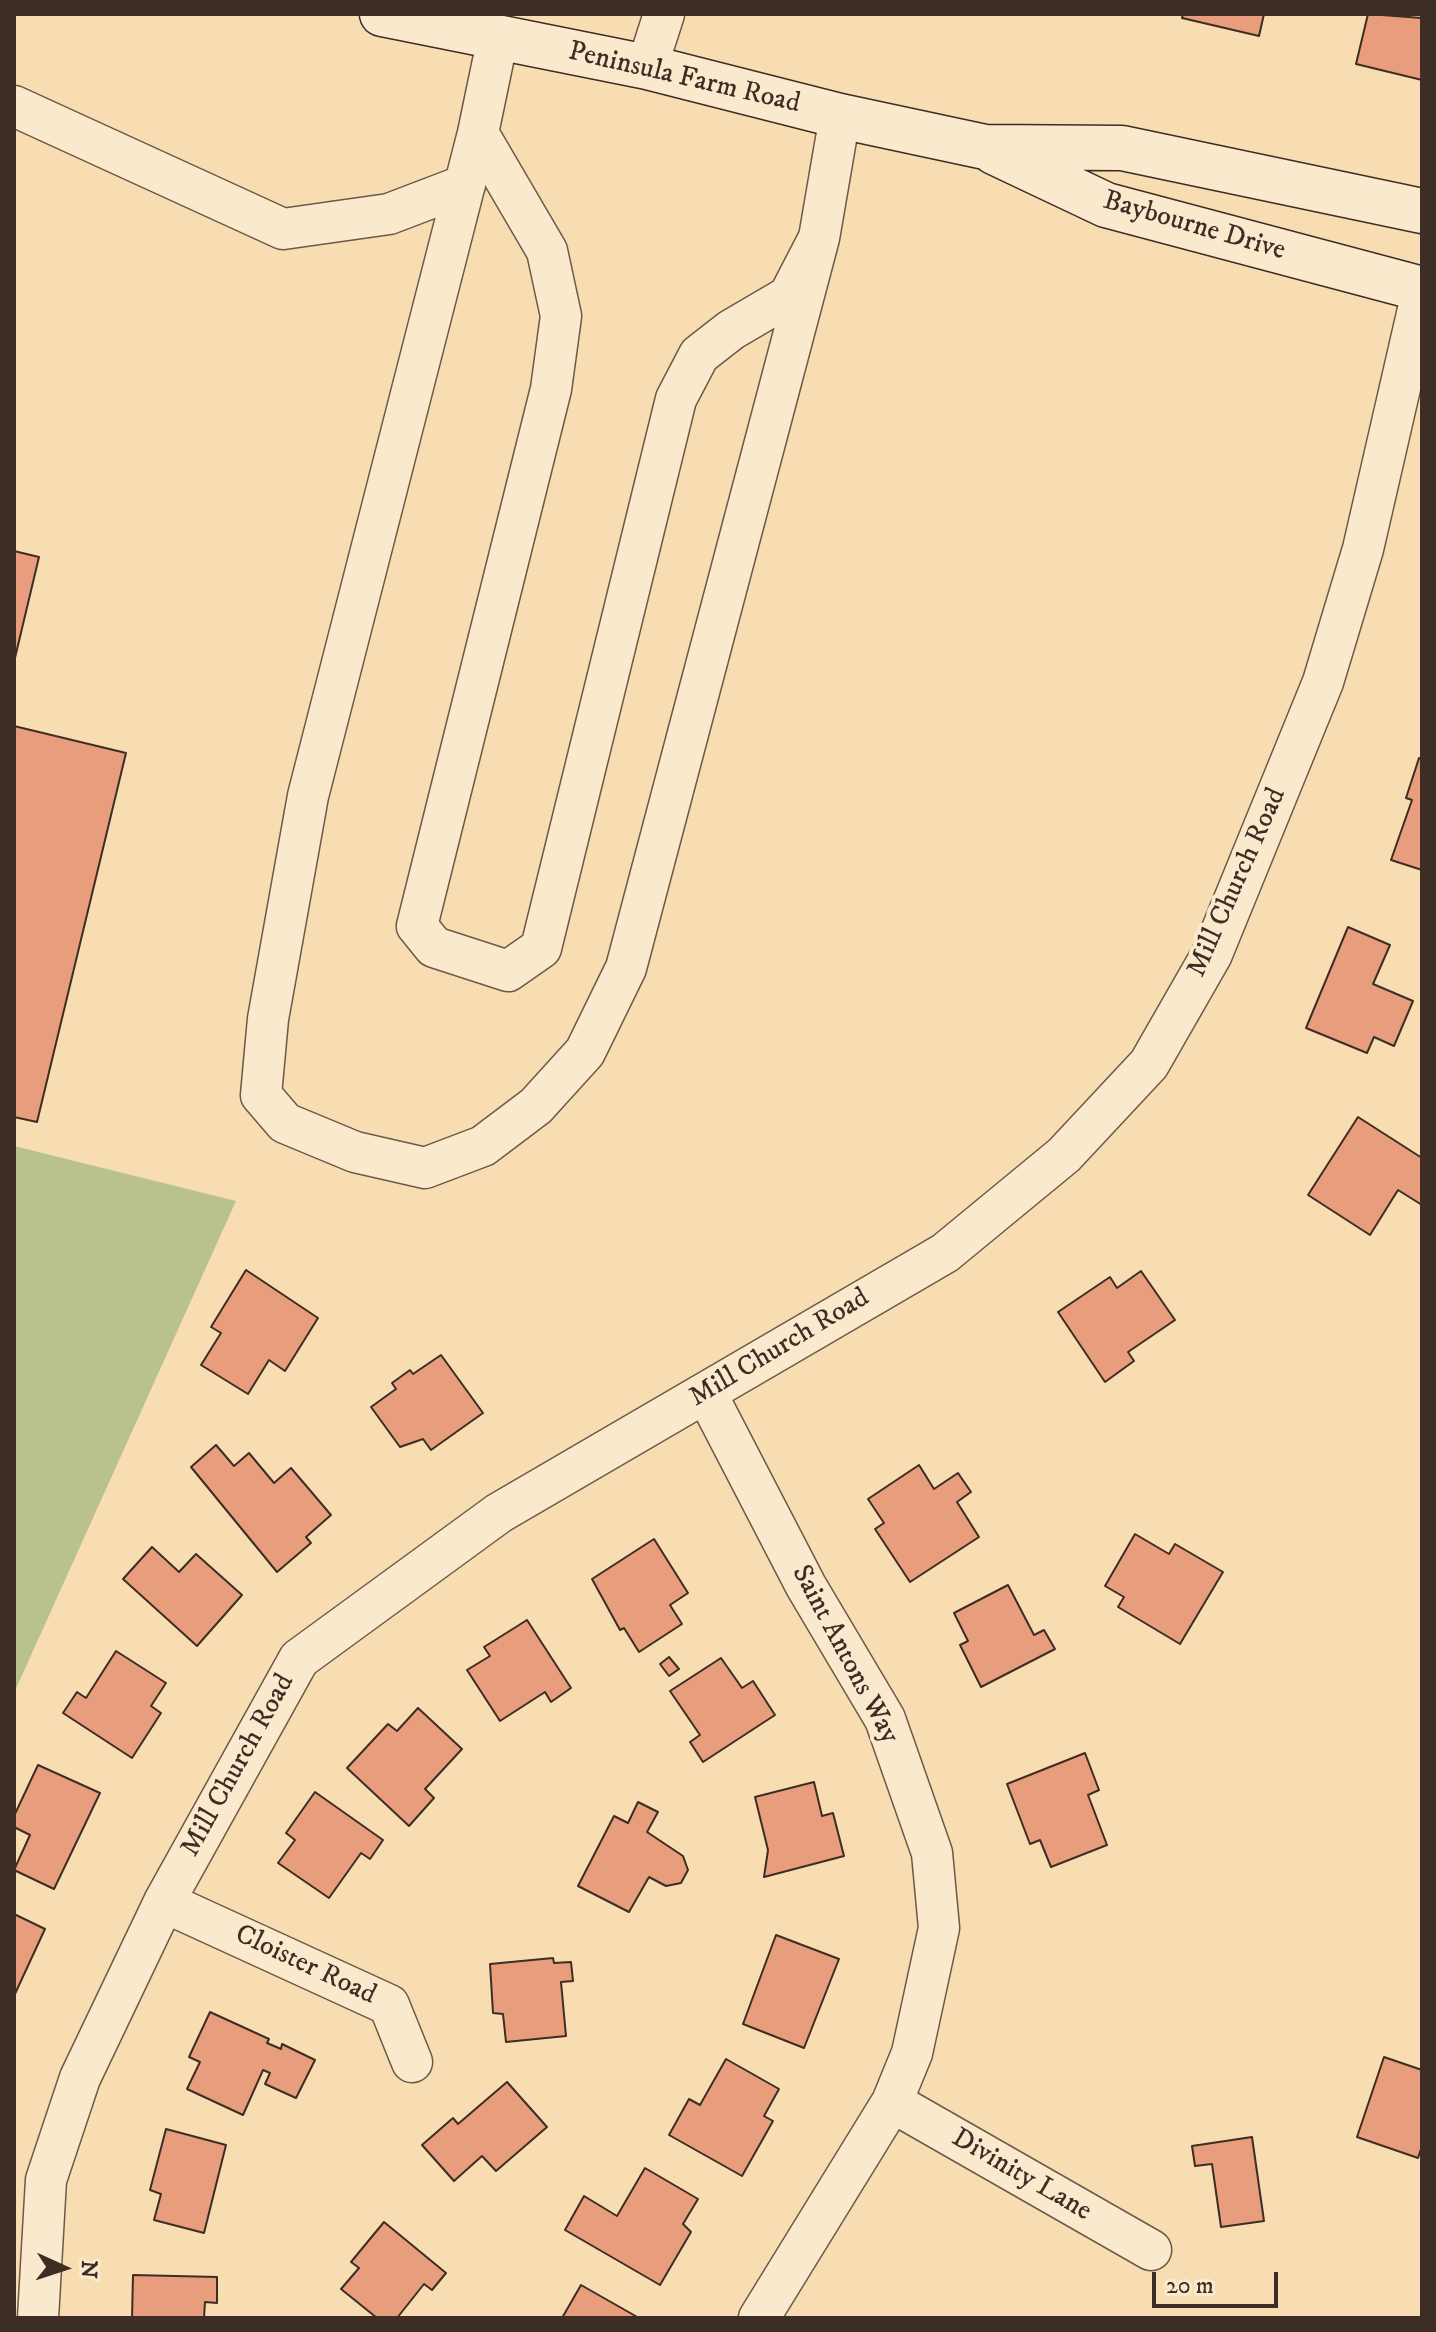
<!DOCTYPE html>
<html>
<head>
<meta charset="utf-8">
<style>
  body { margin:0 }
  #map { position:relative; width:1436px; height:2332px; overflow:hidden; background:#f7ddb1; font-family:"IM FELL DW Pica",serif }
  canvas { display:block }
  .frame { position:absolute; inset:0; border:16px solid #3d2d25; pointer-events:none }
  .north { position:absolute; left:24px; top:2228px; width:80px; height:80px; -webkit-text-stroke:6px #fae9cc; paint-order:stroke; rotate:93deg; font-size:22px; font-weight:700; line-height:32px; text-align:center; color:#3d2d25 }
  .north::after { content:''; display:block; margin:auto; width:28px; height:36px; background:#3d2d25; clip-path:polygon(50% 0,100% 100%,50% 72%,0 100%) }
  .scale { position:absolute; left:1152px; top:2272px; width:126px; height:36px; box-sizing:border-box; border:4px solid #3d2d25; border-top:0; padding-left:10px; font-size:24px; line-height:28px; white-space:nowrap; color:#3d2d25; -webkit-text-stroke:6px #fae9cc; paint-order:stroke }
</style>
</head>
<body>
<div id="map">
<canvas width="1436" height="2332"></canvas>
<div class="frame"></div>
<div class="north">N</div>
<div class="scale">20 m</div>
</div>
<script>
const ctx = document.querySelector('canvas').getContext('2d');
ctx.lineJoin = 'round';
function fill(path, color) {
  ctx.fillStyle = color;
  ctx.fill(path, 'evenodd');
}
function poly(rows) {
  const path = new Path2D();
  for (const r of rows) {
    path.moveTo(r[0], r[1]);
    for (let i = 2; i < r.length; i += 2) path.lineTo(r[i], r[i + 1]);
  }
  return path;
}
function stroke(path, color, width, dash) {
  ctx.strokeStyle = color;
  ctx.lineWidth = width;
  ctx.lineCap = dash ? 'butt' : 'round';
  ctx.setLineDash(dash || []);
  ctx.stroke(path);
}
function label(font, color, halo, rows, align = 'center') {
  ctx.font = font + ' "IM FELL DW Pica",serif';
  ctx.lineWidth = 8;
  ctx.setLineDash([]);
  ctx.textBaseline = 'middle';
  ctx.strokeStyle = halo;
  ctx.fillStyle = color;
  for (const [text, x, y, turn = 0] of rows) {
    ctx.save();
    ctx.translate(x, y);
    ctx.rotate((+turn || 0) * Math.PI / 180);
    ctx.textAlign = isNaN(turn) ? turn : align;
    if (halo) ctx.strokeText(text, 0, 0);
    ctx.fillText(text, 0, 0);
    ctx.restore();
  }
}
fill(poly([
  [14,1146,236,1201,14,1693]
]), '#b9c28e');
const building = poly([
  [1183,14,1264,14,1259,36,1182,18,1183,14],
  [1368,14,1422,18,1422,80,1356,64,1368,14],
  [14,551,39,557,14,662,14,551],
  [14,726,126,753,37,1122,14,1117,14,726],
  [1419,758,1422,759,1422,870,1391,860,1412,800,1406,798,1419,758],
  [1348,927,1390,945,1373,984,1413,1001,1394,1046,1374,1037,1367,1053,1306,1028,1348,927],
  [1358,1117,1422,1158,1422,1205,1398,1190,1370,1235,1308,1195,1358,1117],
  [246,1270,318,1318,285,1371,269,1360,248,1394,201,1365,221,1333,211,1327,246,1270],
  [1141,1271,1175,1320,1128,1352,1134,1361,1105,1382,1058,1312,1110,1277,1117,1288,1141,1271],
  [441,1355,483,1413,431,1450,423,1439,400,1447,371,1407,396,1389,392,1383,410,1370,413,1374,441,1355],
  [216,1445,234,1466,249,1453,274,1483,291,1468,331,1515,306,1537,311,1543,277,1572,191,1467,216,1445],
  [919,1465,934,1489,958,1473,971,1492,957,1502,979,1537,910,1582,875,1529,884,1523,868,1499,919,1465],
  [1135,1534,1169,1554,1175,1544,1223,1572,1180,1644,1118,1607,1124,1597,1105,1586,1135,1534],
  [654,1539,688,1593,670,1605,682,1624,639,1652,624,1628,620,1630,592,1579,654,1539],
  [152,1547,179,1572,196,1554,242,1595,197,1646,123,1579,152,1547],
  [1008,1585,1034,1635,1044,1630,1055,1649,981,1687,960,1645,968,1641,954,1613,1008,1585],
  [527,1620,571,1688,551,1702,545,1692,500,1721,467,1670,490,1656,484,1647,527,1620],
  [116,1651,166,1683,151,1706,161,1713,132,1758,63,1713,77,1692,86,1698,116,1651],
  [669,1657,679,1669,669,1676,660,1664,669,1657],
  [721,1658,742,1688,753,1681,775,1715,703,1762,690,1742,700,1735,670,1691,721,1658],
  [418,1708,462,1749,425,1789,434,1798,409,1826,347,1768,388,1724,397,1731,418,1708],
  [1085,1753,1099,1790,1088,1795,1107,1845,1051,1867,1040,1840,1030,1844,1007,1784,1085,1753],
  [38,1765,100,1793,54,1889,14,1870,30,1835,14,1827,14,1816,38,1765],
  [814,1782,822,1816,833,1813,844,1856,764,1877,768,1850,755,1797,814,1782],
  [315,1792,383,1840,370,1859,361,1853,329,1898,278,1863,295,1840,286,1833,315,1792],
  [638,1802,658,1812,647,1832,683,1856,688,1870,681,1883,666,1886,649,1877,629,1912,578,1886,614,1816,628,1823,638,1802],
  [14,1914,45,1929,14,1996,14,1914],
  [776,1935,839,1959,804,2048,743,2024,776,1935],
  [553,1958,554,1963,571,1962,573,1981,561,1982,566,2036,506,2042,503,2014,493,2013,490,1964,553,1958],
  [210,2012,269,2039,267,2043,281,2049,282,2044,315,2060,296,2098,265,2084,270,2073,263,2070,243,2115,187,2089,200,2062,189,2057,210,2012],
  [1384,2057,1422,2070,1422,2146,1418,2158,1357,2137,1384,2057],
  [726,2059,779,2089,764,2116,773,2121,742,2176,669,2135,689,2099,700,2105,726,2059],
  [507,2082,547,2127,496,2171,482,2156,454,2181,422,2145,453,2118,458,2124,507,2082],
  [166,2129,226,2145,204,2233,154,2220,161,2194,150,2190,166,2129],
  [1252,2137,1264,2221,1221,2227,1212,2164,1195,2166,1192,2146,1252,2137],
  [645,2168,698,2199,683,2224,691,2232,660,2285,565,2230,584,2196,617,2216,645,2168],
  [384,2222,446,2273,432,2290,424,2284,397,2318,377,2318,341,2289,359,2268,351,2262,384,2222],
  [133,2275,217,2277,217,2303,205,2302,204,2318,132,2318,133,2275],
  [581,2285,639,2318,562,2318,581,2285]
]);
fill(building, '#e89d7d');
stroke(building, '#3d2d25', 2);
const street = poly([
  [498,37,478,133,547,251,561,316,551,389,417,926,434,947,508,971,541,948,676,399,699,355,731,330,789,296,819,238,840,116],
  [647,67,664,14],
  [14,106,283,229,389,214,465,185],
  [478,133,308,796,268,1019,261,1095,285,1123,355,1152,425,1168,483,1146,536,1106,585,1052,626,968,819,238],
  [706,1393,806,1586,885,1719,932,1853,939,1928,912,2053,892,2102,759,2318],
  [164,1902,389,2005,412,2062],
  [892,2102,1151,2250],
  [38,2318,46,2180,80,2078,164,1902,299,1659,499,1513,945,1253,1064,1155,1149,1064,1212,954,1323,682,1363,549,1422,292]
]);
const secondary = poly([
  [382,14,647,67,840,116,985,147,1122,148,1422,211],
  [994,152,1106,205,1422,289]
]);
stroke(street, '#6c5948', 43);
stroke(secondary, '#3d2d25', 47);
stroke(street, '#fae9cc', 40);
stroke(secondary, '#fae9cc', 44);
label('28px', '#3d2d25', '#fae9cc', [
  ["Peninsula Farm Road",684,79,13],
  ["Baybourne Drive",1194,227,16],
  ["Mill Church Road",1238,883,-66],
  ["Mill Church Road",780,1349,-31],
  ["Saint Antons Way",844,1655,62],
  ["Mill Church Road",239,1766,-61],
  ["Cloister Road",305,1966,25],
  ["Divinity Lane",1021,2176,30]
]);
</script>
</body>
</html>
